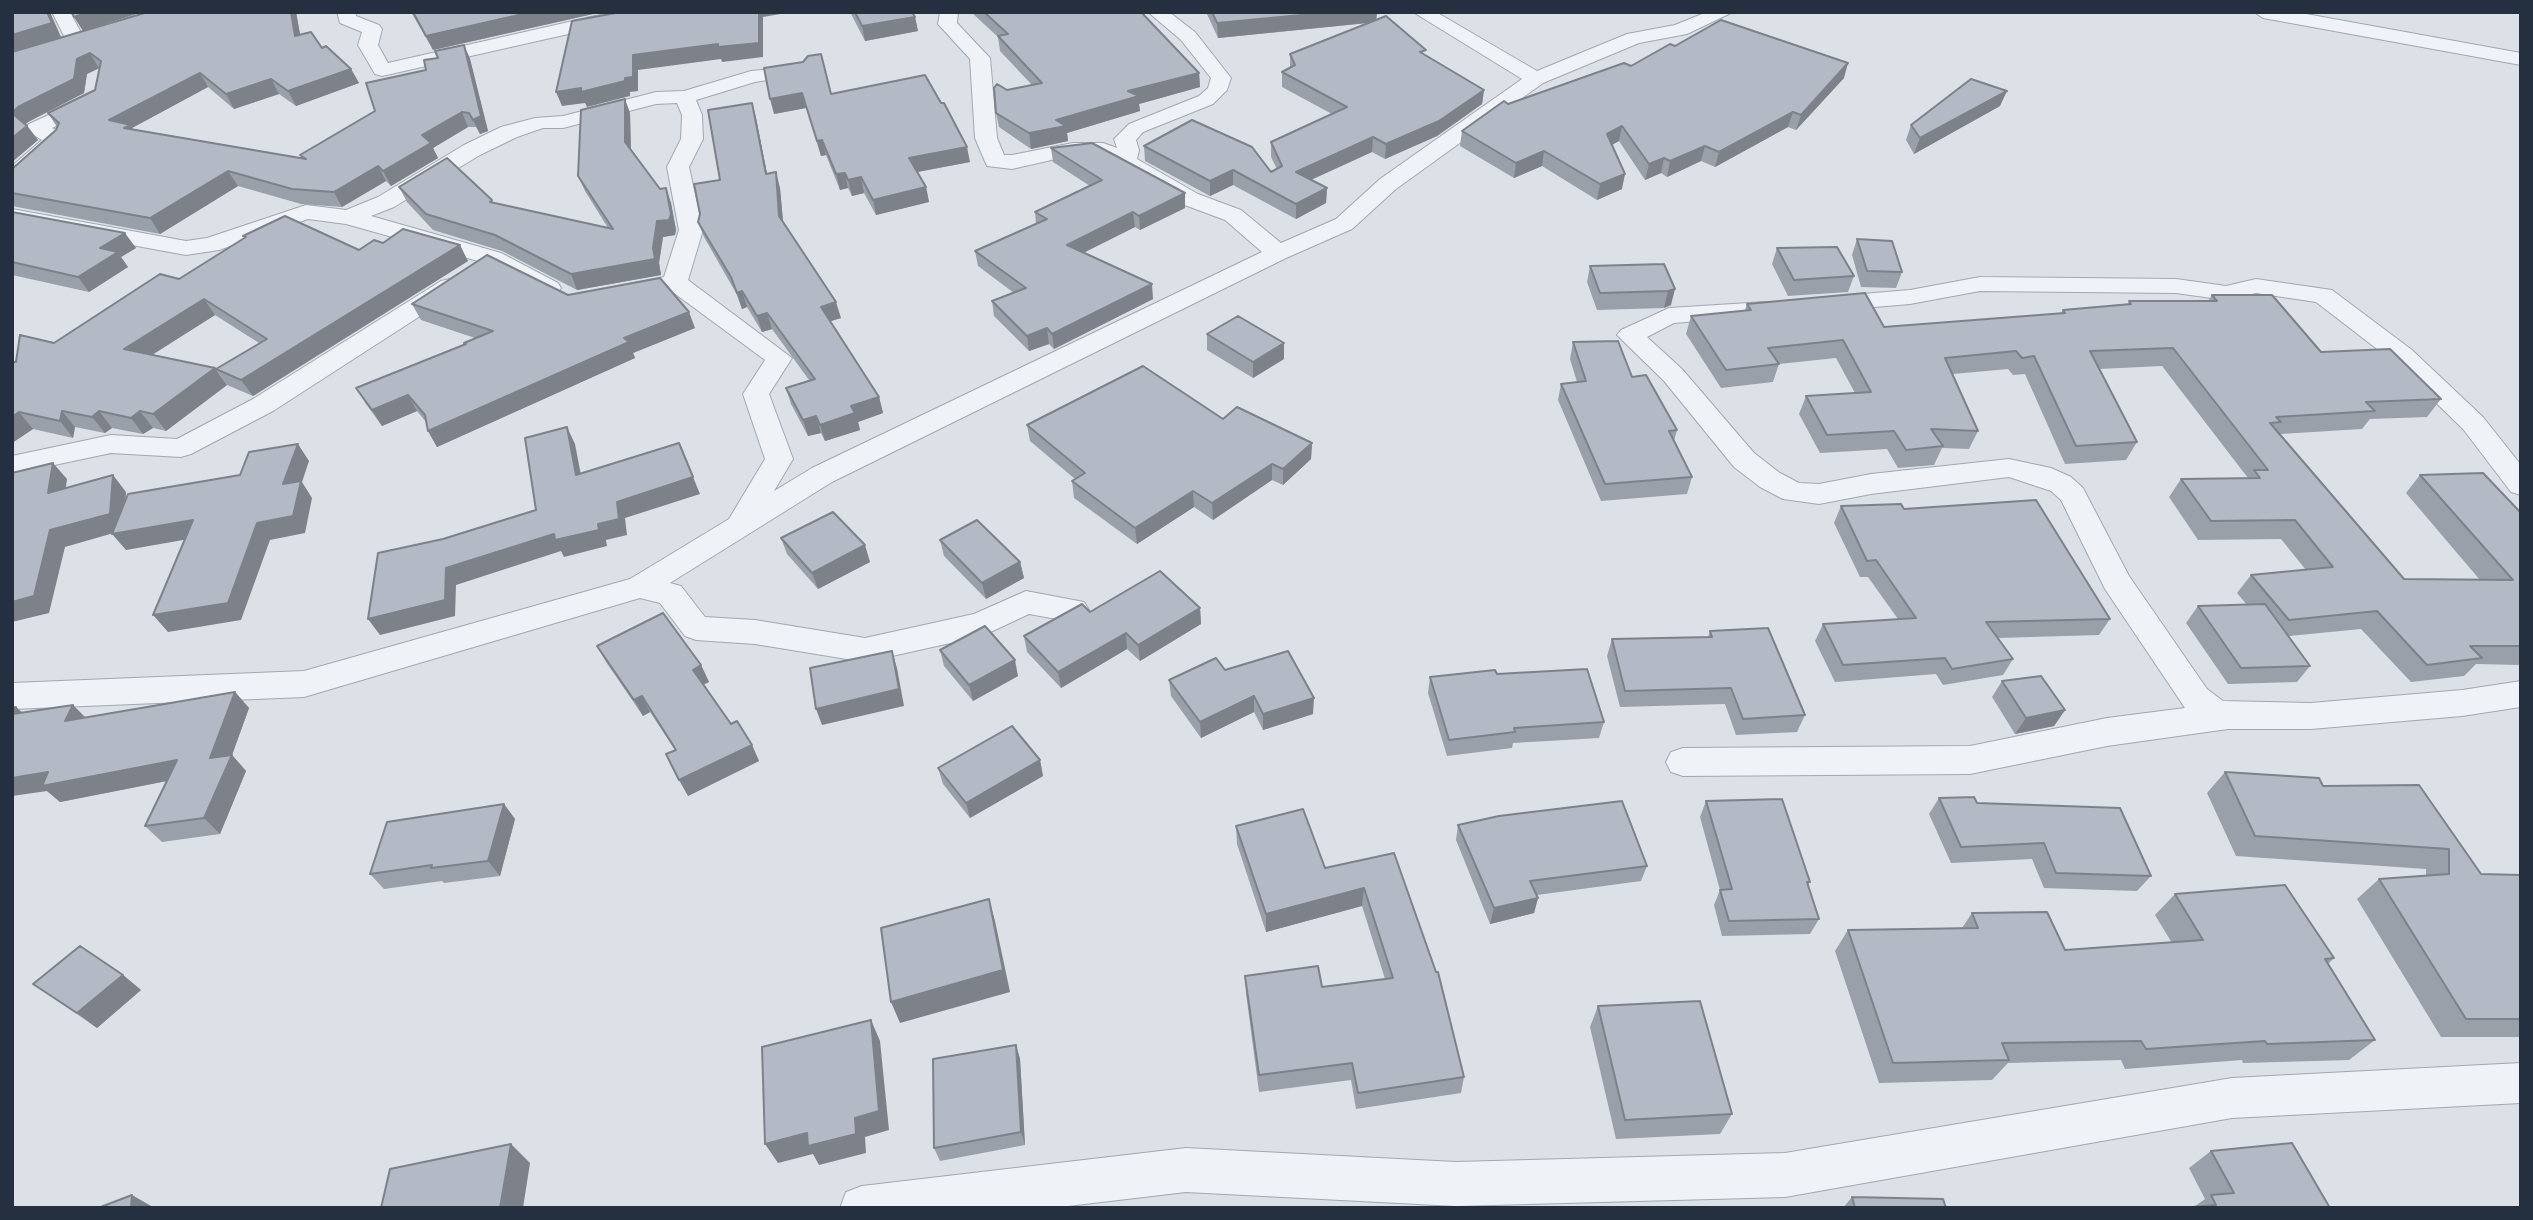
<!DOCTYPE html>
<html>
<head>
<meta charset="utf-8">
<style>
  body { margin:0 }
  #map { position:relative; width:2533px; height:1220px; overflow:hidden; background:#dce1e8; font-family:"Work Sans",sans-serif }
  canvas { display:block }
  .frame { position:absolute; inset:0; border:14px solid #242f40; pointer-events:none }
</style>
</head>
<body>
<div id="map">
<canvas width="2533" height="1220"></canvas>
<div class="frame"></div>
</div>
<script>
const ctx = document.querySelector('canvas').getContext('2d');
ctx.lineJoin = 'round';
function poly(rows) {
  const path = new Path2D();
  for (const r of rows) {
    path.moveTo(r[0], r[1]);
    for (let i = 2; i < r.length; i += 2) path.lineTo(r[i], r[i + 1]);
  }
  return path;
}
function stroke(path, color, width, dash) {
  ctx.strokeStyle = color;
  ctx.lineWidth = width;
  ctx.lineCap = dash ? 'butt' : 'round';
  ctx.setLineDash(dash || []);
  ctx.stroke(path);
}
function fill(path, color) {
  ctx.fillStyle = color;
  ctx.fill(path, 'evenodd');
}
const street = poly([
  [52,12,70,12,86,42,83,46,69,46,52,12],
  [337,12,355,12,356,16,379,25,382,29,378,45,388,63,595,16,621,12,667,12,658,18,595,28,382,76,375,74,358,45,362,32,340,23,337,12],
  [940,12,958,12,957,23,990,58,997,138,1004,155,1012,155,1073,143,1103,143,1117,148,1114,139,1129,124,1199,96,1208,88,1211,78,1181,40,1148,12,1169,12,1195,32,1231,78,1227,90,1213,104,1143,132,1136,140,1139,150,1137,159,1198,194,1241,210,1281,243,1336,219,1380,179,1522,79,1413,12,1436,12,1537,71,1627,34,1675,25,1707,12,1733,12,1687,34,1639,43,1543,83,1396,189,1352,229,1286,258,832,482,670,583,681,586,705,617,755,620,865,638,974,614,1026,591,1084,602,1089,610,1084,618,1073,622,1029,614,982,636,865,662,755,644,696,640,685,636,660,603,640,598,304,697,12,709,12,683,304,671,630,579,729,519,765,459,743,394,765,360,670,290,624,299,615,297,612,292,615,287,664,277,679,230,667,167,681,139,682,115,677,103,656,104,563,128,543,128,517,137,480,155,394,207,371,216,501,253,558,283,561,288,558,293,549,295,485,263,346,224,308,219,219,250,186,255,12,223,12,209,186,241,207,238,306,205,346,210,378,197,464,145,501,127,535,118,563,116,656,92,684,91,751,71,806,66,809,70,806,74,755,82,696,100,702,115,703,139,689,167,703,230,688,280,792,358,769,394,793,459,774,491,812,468,1262,252,1225,220,1182,204,1099,155,1073,155,1012,169,987,166,975,138,970,59,938,24,940,12],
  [2254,12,2295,12,2521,53,2521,65,2263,18,2254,12],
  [90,96,100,102,97,106,52,128,64,134,67,139,64,144,20,183,12,185,12,166,42,140,29,132,25,128,29,124,90,96],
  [1980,277,2176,279,2226,286,2256,279,2332,290,2412,350,2483,417,2521,465,2521,495,2511,492,2463,429,2394,362,2316,302,2256,293,2226,300,2176,293,1980,291,1910,304,1827,311,1818,309,1815,304,1818,299,1827,297,1910,290,1980,277],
  [450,279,459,281,462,286,459,291,273,411,191,454,181,457,111,453,12,474,12,456,111,435,177,439,253,399,441,281,450,279],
  [1765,302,1774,305,1778,310,1774,315,1674,323,1647,337,1682,369,1754,453,1780,473,1799,483,1819,484,1871,474,2009,459,2051,468,2071,477,2083,488,2129,576,2207,689,2223,701,2311,703,2462,690,2521,681,2521,707,2462,716,2311,729,2228,729,2107,746,1970,774,1683,776,1671,772,1666,762,1671,752,1683,748,1970,746,2107,718,2185,708,2105,589,2061,500,2051,491,2009,477,1871,494,1819,504,1783,499,1760,487,1734,467,1664,381,1617,335,1621,330,1669,308,1765,302],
  [2521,1063,2521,1103,2232,1118,1785,1197,1456,1206,1186,1192,1051,1208,840,1208,846,1192,862,1186,1186,1148,1456,1162,1785,1153,2232,1078,2521,1063]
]);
stroke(street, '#a1a8b2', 2);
fill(street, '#eff2f6');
fill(poly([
  [148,12,296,12,300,35,322,48,351,69,359,83,296,106,279,94,234,109,208,87,132,128,133,129,302,158,300,155,375,111,426,70,438,58,435,51,464,45,470,59,488,131,480,134,476,127,468,127,433,148,438,158,391,186,386,181,342,207,301,204,238,186,160,234,12,206,12,169,56,130,57,127,48,113,95,90,100,68,87,74,84,93,28,122,26,124,38,140,12,162,12,52],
  [411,12,602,12,433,50],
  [850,12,912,12,915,17,918,31,865,41],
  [971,12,1144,12,1144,15,1199,73,1200,87,1139,104,1140,111,1067,133,1068,141,1031,149,999,127,996,113,1007,90,1032,85,1000,51,998,37],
  [1206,12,1377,12,1376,20,1425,55,1484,90,1482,104,1437,136,1385,159,1372,152,1311,180,1327,188,1326,203,1296,219,1233,185,1210,196,1145,161,1144,146,1271,172,1277,169,1271,157,1271,142,1332,114,1282,87,1282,72,1290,68,1290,54,1369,23,1218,38],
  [1675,46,1844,78,1796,130,1788,127,1715,167,1701,161,1667,177,1661,173,1645,180,1619,141,1612,145,1622,189,1597,200,1542,166,1514,178,1460,146,1462,131,1508,104,1631,66],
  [831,94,970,162,917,172,926,187,929,202,876,215,864,193,852,196,848,188,840,190,826,155,821,156,806,108,774,114],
  [2000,106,1914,154,1906,140,1911,125],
  [630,113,631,149,660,189,666,188,671,203,676,230,675,235,663,237,659,263,661,275,577,290,502,251,433,230,407,202,399,187,493,203,608,228,585,191,578,176],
  [756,118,767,174,780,188,783,221,841,318,830,321,879,397,883,413,858,422,860,430,825,441,821,433,808,436,791,404,786,388,809,380,772,329,762,332,747,307,742,309,736,293,704,237,698,222],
  [1051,148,1185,208,1140,230,1135,227,1083,253,1153,299,1054,349,1049,344,1029,351,994,316,992,301,1014,293,978,266,975,251,1036,224,1035,212,1090,186,1053,162],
  [12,213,136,248,121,257,128,267,89,292,12,275],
  [243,236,359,250,383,243,468,261,253,396,227,385,216,369,259,343,215,315,152,355,227,385,166,431,153,428,143,434,112,428,105,433,75,427,73,438,33,429,12,443,12,362,16,362,54,343,179,279,245,238],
  [1857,239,1902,272,1896,288,1861,287,1852,255],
  [1777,248,1854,276,1848,292,1788,296,1772,264],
  [1664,264,1671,305,1664,308,1597,310,1587,282,1590,266],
  [568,295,695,328,633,353,635,358,437,447,428,431,426,422,417,411,382,426,366,404,356,388,465,345,464,343,475,338,421,320,412,304],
  [2212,295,2321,352,2441,399,2427,417,2370,419,2362,429,2280,434,2404,579,2480,580,2406,493,2420,475,2521,513,2521,665,2476,664,2464,676,2411,682,2361,629,2289,636,2310,666,2297,682,2228,684,2186,623,2198,606,2247,605,2237,593,2251,575,2306,570,2281,539,2198,540,2169,497,2181,479,2248,478,2162,366,2099,369,2137,442,2126,460,2065,464,2025,374,2013,375,2008,369,1953,374,1978,431,1969,449,1942,448,1934,465,1898,468,1887,449,1820,453,1799,414,1806,396,1855,393,1836,358,1779,364,1773,382,1721,388,1686,334,1691,316,1745,310,1747,304,1884,327,2061,313,2063,310,2128,304,2129,301,2208,301],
  [1207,334,1284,343,1284,359,1253,378,1207,350],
  [1573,342,1632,377,1677,430,1674,441,1692,477,1687,494,1601,501,1558,400,1561,384,1577,382,1570,359],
  [1223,419,1312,443,1311,459,1283,485,1272,480,1213,520,1194,507,1137,544,1074,498,1072,481,1075,479,1030,441,1027,425],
  [1841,506,1904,509,2110,619,2099,635,1998,638,2013,659,2003,675,1943,685,1936,674,1835,682,1815,641,1823,624,1898,619,1868,577,1860,577,1834,523],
  [781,538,870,562,818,589,787,554],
  [940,540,1020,562,1024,578,986,599,944,556],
  [1200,608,1201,624,1140,661,1127,649,1061,688,1027,652,1024,636,1090,612],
  [1710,631,1805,715,1797,732,1736,735,1725,704,1620,707,1607,656,1612,639,1708,637],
  [597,646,701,665,709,682,704,684,731,724,752,745,759,761,688,796,675,750,650,712,643,716,606,662],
  [940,650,1018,676,973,701,944,666],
  [1225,670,1313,714,1263,730,1254,712,1201,738,1171,696,1169,680],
  [1497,674,1604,722,1599,738,1513,743,1512,748,1447,756,1428,693,1430,677],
  [2002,681,2065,710,2054,726,2015,734,1992,697],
  [235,692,249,708,232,755,246,771,220,834,162,842,145,826,167,781,60,802,47,791,16,707,23,713,85,718],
  [1040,760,1043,776,970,818,943,784,938,768],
  [2225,772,2323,786,2419,785,2481,874,2521,875,2521,1037,2441,1037,2357,899,2379,879,2426,876,2426,869,2236,856,2207,793],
  [1939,798,1977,803,2151,876,2137,891,2044,888,2032,859,1951,863,1929,814],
  [1706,801,1810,882,1808,885,1819,919,1810,934,1722,936,1714,905,1720,890,1700,817],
  [504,804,515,819,500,876,444,883,442,881,384,889,370,874],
  [1458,825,1647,866,1641,881,1537,895,1538,898,1534,913,1490,924,1456,840],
  [1236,826,1325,868,1394,853,1464,1077,1461,1093,1356,1109,1351,1080,1259,1092,1246,993,1245,976,1322,987,1385,979,1362,906,1266,932,1237,844],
  [2175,894,2334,958,2328,964,2375,1040,2349,1060,2243,1063,2242,1060,2125,1069,2121,1060,2008,1063,1992,1080,1879,1083,1835,951,1848,930,1962,928,1972,913,2065,950,2172,943,2155,915],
  [123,975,141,990,97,1028,33,984],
  [1598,1006,1732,1114,1720,1134,1616,1139,1590,1027],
  [1016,1045,1020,1059,1025,1145,940,1161,934,1148],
  [2211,1151,2330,1208,2194,1207,2205,1199,2189,1168],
  [1852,1197,1946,1208,1843,1208]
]), '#9aa0a9');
fill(poly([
  [47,12,50,12,61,37,12,52,12,35],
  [89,12,143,12,83,31,74,17],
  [291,12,296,12,303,50,295,36],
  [532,12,602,12,433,50,426,36],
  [759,12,792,12,763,17,763,57,722,62,721,59,638,70,638,91,630,92,630,96,587,107,585,103,562,106,556,92,625,78,633,55],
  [1333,12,1377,12,1376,22,1218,38,1217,23],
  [915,17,918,31,865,41,862,26],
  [464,45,470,59,488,131,480,134,473,120],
  [90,53,99,68,87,74,84,93,28,122,22,128,12,114,18,107,77,59],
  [1848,63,1844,78,1796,130,1801,115],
  [351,69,359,83,296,106,288,91],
  [200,73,208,87,132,128,140,140,109,120],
  [1199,73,1200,87,1139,104,1140,111,1067,133,1068,141,1031,149,1029,133,1056,120,1128,91],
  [271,79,279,94,234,109,226,94],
  [1484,90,1482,104,1437,136,1385,159,1386,144],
  [2007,91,2000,106,1914,154,1920,138],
  [802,93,806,108,774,114,770,99],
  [625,99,630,113,631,157,625,142],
  [752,103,756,118,770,189,766,174],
  [462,112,468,127,433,148,438,158,391,186,383,171,422,135],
  [1793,112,1788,127,1715,167,1719,152],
  [27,126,38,140,12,162,12,138],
  [1622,126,1619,141,1604,149,1607,134],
  [1373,137,1372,152,1295,187,1296,172],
  [822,140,826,155,821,156,817,141],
  [1705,146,1701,161,1667,177,1670,161],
  [967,147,970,162,912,173,909,158],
  [1544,151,1542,166,1514,178,1516,163],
  [1664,158,1661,173,1645,180,1649,164],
  [378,166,386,181,342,207,334,192],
  [1233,170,1233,185,1210,196,1210,181],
  [228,171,238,186,160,234,150,218],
  [776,172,780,188,784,232,779,216],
  [845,173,848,188,840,190,836,174],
  [1625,174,1622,189,1597,200,1600,184],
  [861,177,864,193,852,196,848,180],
  [926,187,929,202,876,215,873,200],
  [666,188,671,203,676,230,675,235,663,237,659,263,661,275,577,290,571,274,653,248,657,221],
  [1327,188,1326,203,1296,219,1296,204],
  [1185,193,1185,208,1140,230,1139,216],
  [1133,212,1135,227,1069,260,1067,245],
  [125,233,136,248,121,257,128,267,89,292,78,277,100,248],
  [460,245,468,261,253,396,241,380],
  [1152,284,1153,299,1054,349,1052,334],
  [1675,289,1671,305,1664,308,1668,291],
  [742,291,747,307,742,309,737,293],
  [204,299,215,315,136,365,124,349],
  [836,302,841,318,825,323,821,307],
  [689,312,695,328,633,353,635,358,437,447,428,431,624,338],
  [767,313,772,329,762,332,757,316],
  [1047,328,1049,344,1029,351,1027,336],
  [1284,343,1284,359,1253,378,1253,362],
  [215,368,227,385,166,431,153,414],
  [408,395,417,411,382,426,372,410],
  [879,397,883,413,858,422,860,430,825,441,820,425,851,406],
  [62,411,75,427,73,438,60,421],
  [99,411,112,428,105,433,92,417],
  [140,411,153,428,143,434,131,418],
  [19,412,33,429,12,443,12,417],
  [816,416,821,433,808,436,803,420],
  [567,427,575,444,584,491,576,475],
  [1312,443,1311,459,1283,485,1283,469],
  [298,444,309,461,302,482,312,498,305,533,270,540,241,620,168,632,153,615,257,523,283,484],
  [53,463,67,479,63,509,48,493],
  [1272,464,1272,480,1213,520,1212,503],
  [113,475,126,492,124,530,65,547,49,613,12,622,12,602,50,530],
  [693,477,700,494,625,518,627,535,606,540,607,546,564,557,561,551,456,585,455,616,380,635,368,619,446,568,554,534,598,524,617,502],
  [1193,491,1194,507,1137,544,1135,528],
  [193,520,206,536,126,550,112,534],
  [865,545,870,562,818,589,812,573],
  [1020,562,1024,578,986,599,982,583],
  [1200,608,1201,624,1140,661,1138,645],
  [1126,633,1127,649,1061,688,1058,672],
  [892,651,897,668,904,706,822,725,816,709],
  [1015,660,1018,676,973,701,969,685],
  [701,665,709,682,701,686,693,670],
  [235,692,249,708,232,755,246,771,220,834,204,818,210,758],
  [642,696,650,712,643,716,634,700],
  [1254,696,1254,712,1201,738,1200,722],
  [1314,698,1313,714,1263,730,1263,714],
  [73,705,89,721,65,721],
  [16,707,33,723,13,714],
  [2065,710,2054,726,2015,734,2026,718],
  [752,745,759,761,688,796,679,780],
  [177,760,192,776,60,802,47,791,12,796,12,777,48,772],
  [1040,760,1043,776,970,818,966,803],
  [504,804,515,819,500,876,488,861],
  [1364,888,1362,906,1266,932,1266,914],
  [1538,898,1534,913,1490,924,1494,908],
  [989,899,995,921,1010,992,900,1023,891,1002],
  [123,975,141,990,97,1028,77,1013],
  [871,1020,880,1041,889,1130,865,1137,866,1153,819,1165,813,1154,778,1163,765,1144,807,1133,855,1118],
  [1016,1045,1020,1059,1025,1145,1021,1132],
  [511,1144,530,1163,523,1208,500,1208],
  [132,1195,153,1207,153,1208,131,1208]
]), '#7d828a');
const building = poly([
  [12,12,47,12,52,23,12,35,12,12],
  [72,12,89,12,74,17,72,12],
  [148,12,291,12,295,36,311,32,322,48,326,46,351,69,288,91,271,79,226,94,200,73,109,120,131,125,124,128,306,159,300,155,375,111,366,83,426,70,424,60,438,58,435,51,464,45,481,116,473,120,469,113,462,112,422,135,431,143,383,171,378,166,334,192,292,189,228,171,150,218,12,193,12,169,56,130,59,123,48,113,95,90,101,61,90,53,77,59,74,79,18,107,12,113,12,52,148,12],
  [413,12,532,12,426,36,413,12],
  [621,12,759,12,759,43,718,47,718,44,633,55,633,77,625,78,625,81,581,92,581,88,556,92,572,21,621,12],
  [855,12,912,12,915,17,862,26,855,12],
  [984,12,1141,12,1199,73,1128,91,1139,96,1056,120,1066,126,1029,133,996,113,994,88,997,84,1007,90,1042,83,998,36,1008,34,984,12],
  [1212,12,1333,12,1217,23,1212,12],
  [1386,16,1426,50,1420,52,1484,90,1439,121,1386,144,1373,137,1296,172,1327,188,1296,204,1233,170,1210,181,1144,146,1192,120,1252,147,1271,172,1282,166,1271,142,1347,107,1282,72,1295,65,1290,54,1386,16],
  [1721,20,1848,63,1801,115,1793,112,1719,152,1705,146,1670,161,1664,158,1649,164,1622,126,1607,134,1625,174,1600,184,1544,151,1516,163,1462,131,1504,101,1508,104,1624,63,1631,66,1670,44,1675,46,1721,20],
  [821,54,831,94,925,75,941,103,944,103,967,147,909,158,926,187,873,200,861,177,848,180,845,173,836,174,822,140,817,141,802,93,770,99,764,68,803,62,808,56,821,54],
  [1971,79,2007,91,1920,138,1911,125,1971,79],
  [625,99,625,142,660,189,666,188,671,214,669,220,657,221,653,248,655,259,571,274,495,235,426,214,399,187,447,158,492,200,490,202,613,229,578,176,581,110,625,99],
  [752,103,766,174,776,172,779,216,836,302,821,307,879,397,851,406,855,413,820,425,816,416,803,420,786,388,815,379,767,313,757,316,742,291,737,293,731,277,698,222,700,214,694,184,720,180,708,110,752,103],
  [12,113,27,126,12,138,12,113],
  [1092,143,1185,193,1139,216,1133,212,1067,245,1152,284,1052,334,1047,328,1027,336,992,301,1026,288,975,251,1047,219,1035,212,1102,180,1051,148,1092,143],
  [12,212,125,233,100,248,118,252,78,277,12,262,12,212],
  [285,216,359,250,374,240,383,243,403,229,460,245,241,380,216,369,267,339,204,299,124,349,215,368,153,414,140,411,131,418,99,411,92,417,62,411,60,421,19,412,12,417,12,362,16,362,20,335,54,343,160,274,179,279,246,237,243,236,285,216],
  [1857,239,1892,241,1902,272,1867,271,1857,239],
  [1837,247,1854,276,1794,280,1777,248,1837,247],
  [487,255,568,295,660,278,689,312,624,338,629,342,428,431,425,415,408,395,372,410,356,388,466,344,464,343,493,331,412,304,487,255],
  [1664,264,1675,289,1668,291,1600,293,1590,266,1664,264],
  [1865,293,1884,327,2065,313,2063,310,2131,304,2129,301,2217,301,2212,295,2272,295,2321,352,2390,349,2441,399,2366,402,2375,411,2276,417,2281,422,2270,423,2404,579,2513,580,2420,475,2483,473,2521,513,2521,646,2470,646,2482,658,2427,665,2377,611,2289,620,2251,575,2333,567,2295,520,2211,521,2181,479,2260,478,2254,470,2268,470,2173,348,2090,351,2137,442,2076,446,2034,356,2022,358,2016,351,1945,358,1978,431,1931,429,1943,446,1906,450,1894,431,1827,435,1806,396,1871,392,1843,340,1768,348,1779,364,1726,370,1691,316,1751,310,1747,304,1865,293],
  [1238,316,1284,343,1253,362,1207,334,1238,316],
  [1618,341,1632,377,1646,375,1677,430,1669,431,1692,477,1605,484,1561,384,1586,381,1573,342,1618,341],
  [1143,366,1223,419,1237,407,1312,443,1283,469,1272,464,1212,503,1193,491,1135,528,1072,481,1085,473,1027,425,1143,366],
  [567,427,576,475,679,443,693,477,617,502,619,519,598,524,599,530,555,540,554,534,446,568,445,600,368,619,378,553,443,539,536,510,525,438,567,427],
  [298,444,283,484,301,481,293,516,257,523,228,603,153,615,193,520,112,534,128,494,240,475,249,452,298,444],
  [53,463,48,493,113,475,110,514,50,530,34,596,12,602,12,473,53,463],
  [2036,500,2110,619,1986,622,2013,659,1952,669,1945,658,1843,665,1823,624,1916,618,1876,560,1867,561,1841,506,1901,504,1904,509,2036,500],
  [833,512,865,545,812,573,781,538,833,512],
  [977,520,1020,562,982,583,940,540,977,520],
  [1160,571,1200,608,1138,645,1126,633,1058,672,1024,636,1082,604,1090,612,1160,571],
  [2265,604,2310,666,2241,668,2198,606,2265,604],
  [663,613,701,665,693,670,731,724,737,721,752,745,679,780,666,754,676,750,642,696,634,700,597,646,663,613],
  [985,626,1015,660,969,685,940,650,985,626],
  [1768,628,1805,715,1743,719,1731,688,1625,691,1612,639,1712,637,1710,631,1768,628],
  [892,651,899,689,816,709,810,668,892,651],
  [1288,651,1314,698,1263,714,1254,696,1200,722,1169,680,1216,658,1225,670,1288,651],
  [1587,669,1604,722,1514,728,1515,732,1449,740,1430,677,1495,670,1497,674,1587,669],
  [2041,676,2065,710,2026,718,2002,681,2041,676],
  [235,692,210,758,232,755,204,818,145,826,177,760,42,786,48,772,12,778,12,708,16,707,13,714,73,705,65,721,235,692],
  [1012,726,1040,760,966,803,938,768,1012,726],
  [2225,772,2319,778,2323,786,2419,785,2481,874,2521,875,2521,1019,2466,1019,2379,879,2449,874,2449,849,2255,836,2225,772],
  [1974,797,1977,803,2120,808,2151,876,2056,873,2044,843,1961,847,1939,798,1974,797],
  [1782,799,1810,882,1807,882,1819,919,1729,921,1720,890,1732,889,1706,801,1782,799],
  [1622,801,1647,866,1530,881,1538,898,1494,908,1458,825,1499,816,1622,801],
  [504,804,488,861,431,868,432,865,370,874,387,822,504,804],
  [1303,809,1325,868,1394,853,1436,972,1438,972,1464,1077,1358,1093,1352,1063,1259,1075,1245,976,1318,966,1322,987,1393,978,1364,888,1266,914,1236,826,1303,809],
  [2285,885,2334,958,2325,959,2375,1040,2267,1044,2265,1041,2146,1049,2141,1041,2002,1043,2009,1060,1893,1063,1848,930,1978,928,1972,913,2047,912,2065,950,2203,940,2175,894,2285,885],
  [989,899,1003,970,891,1002,881,928,989,899],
  [80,946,123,975,77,1013,33,984,80,946],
  [1700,1001,1732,1114,1625,1120,1598,1006,1700,1001],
  [871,1020,879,1111,855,1118,856,1134,808,1146,807,1133,765,1144,762,1047,871,1020],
  [1016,1045,1021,1132,934,1148,933,1059,1016,1045],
  [2292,1143,2330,1208,2181,1208,2216,1205,2211,1195,2234,1193,2211,1151,2292,1143],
  [511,1144,500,1208,381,1208,390,1169,511,1144],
  [132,1195,131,1208,98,1208,132,1195],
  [1852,1197,1943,1199,1946,1208,1855,1208,1852,1197]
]);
fill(building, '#b3bac5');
stroke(building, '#7d828a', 2);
</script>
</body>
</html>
